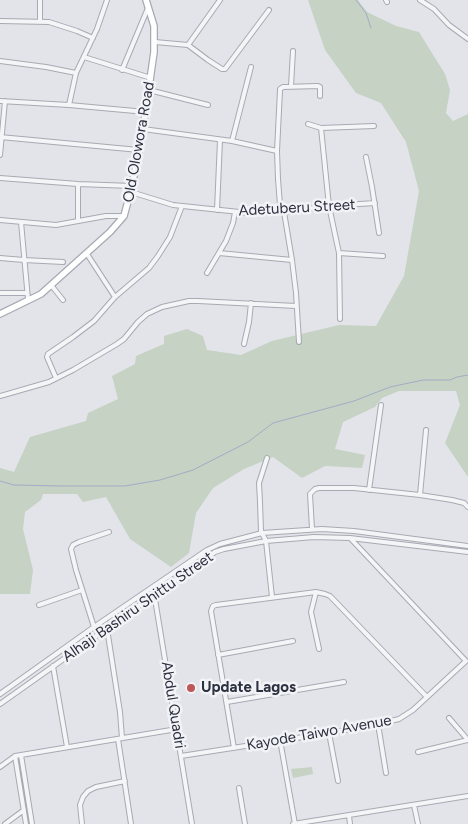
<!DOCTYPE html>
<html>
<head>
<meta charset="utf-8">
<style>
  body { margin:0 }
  canvas { display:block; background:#e2e4e9 }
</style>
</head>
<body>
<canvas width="468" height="824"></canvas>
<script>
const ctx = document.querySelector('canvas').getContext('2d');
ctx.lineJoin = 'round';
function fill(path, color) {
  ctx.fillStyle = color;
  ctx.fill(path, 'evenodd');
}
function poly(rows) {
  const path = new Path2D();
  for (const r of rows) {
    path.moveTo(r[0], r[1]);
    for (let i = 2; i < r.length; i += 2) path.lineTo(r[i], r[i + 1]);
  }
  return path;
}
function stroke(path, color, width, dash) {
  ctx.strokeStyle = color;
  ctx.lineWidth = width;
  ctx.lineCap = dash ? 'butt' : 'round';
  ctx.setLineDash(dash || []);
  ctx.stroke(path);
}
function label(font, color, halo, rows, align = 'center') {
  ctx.font = font + ' Figtree,sans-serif';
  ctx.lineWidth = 5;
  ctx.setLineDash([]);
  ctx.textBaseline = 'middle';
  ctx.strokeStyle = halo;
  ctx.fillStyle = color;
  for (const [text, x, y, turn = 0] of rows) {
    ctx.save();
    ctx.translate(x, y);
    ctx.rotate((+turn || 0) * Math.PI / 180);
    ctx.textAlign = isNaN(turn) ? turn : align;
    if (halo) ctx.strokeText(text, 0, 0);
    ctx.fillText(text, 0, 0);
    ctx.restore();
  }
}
fill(poly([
  [308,0,358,0,367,12,396,26,419,32,445,74,450,90,446,113,453,121,468,114,468,477,445,443,460,405,456,391,399,391,382,398,375,407,343,422,335,449,365,455,362,468,325,466,302,478,273,457,244,469,213,488,196,513,189,553,171,567,130,539,106,497,83,502,77,494,43,494,41,500,25,512,23,529,33,570,30,594,0,594,0,468,14,472,30,437,86,421,88,413,118,399,112,376,135,364,136,356,164,344,164,336,187,329,203,336,207,350,241,355,272,341,339,325,376,326,404,276,419,191,406,142,381,103,356,93,325,50],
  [312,767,313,774,293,778,291,769]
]), '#c6d2c4');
stroke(poly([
  [356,0,366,13,371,28],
  [0,481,14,485,61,486,125,486,160,480,193,470,248,442,273,423,354,401,390,387,423,380,450,380,457,377,468,375]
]), '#a1adc4', 1);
const street = poly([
  [386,0,387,2],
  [420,0,434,9,449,25,468,39],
  [0,21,49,22,77,31,93,38],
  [40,22,40,0],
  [155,42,188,45,208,60,222,69,225,69,269,10],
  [188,45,220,0],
  [84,57,151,78],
  [0,61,46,67,76,73],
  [122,70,148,8],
  [291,86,293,51],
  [149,90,208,105],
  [0,101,69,105,146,112],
  [69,105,76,73,97,29,107,0],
  [308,124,321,128,374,126],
  [321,128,329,206,339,253,340,319],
  [143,129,232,141,277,151],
  [0,137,139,150],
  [232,141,251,67],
  [0,155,5,101],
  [366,157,372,187,379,233],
  [0,178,78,184,132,186],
  [131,192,173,205,249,213,284,212,329,206,375,203],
  [217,210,220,140],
  [0,220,56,225,106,216,124,216],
  [78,221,78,184],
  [21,222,28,299],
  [219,253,292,260],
  [339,253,383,256],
  [87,254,115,297],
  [0,258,24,260,63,262],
  [207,273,226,241,233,223,235,212],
  [51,285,63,300],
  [0,293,27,293],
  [299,342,296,293,292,260,284,212,280,205,278,179,277,151,280,90,280,89,283,87,318,86,320,87,320,96],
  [244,344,249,322,251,303],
  [56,378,47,357,48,354,73,337,94,321,115,297,149,268,158,256,170,237,182,206],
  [0,396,49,382,73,370,117,344,124,339,138,322,147,314,162,307,189,301,198,301,296,306],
  [267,458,259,483,260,502,261,531,266,541,272,597],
  [369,490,381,405],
  [420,495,426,430],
  [312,529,310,494,315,489,319,488,354,488,420,495,452,500,464,503,468,507],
  [351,539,466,661],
  [153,587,192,824],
  [316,592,311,612,319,649],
  [39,605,82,590],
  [94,627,76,570,71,549,73,545,79,542,109,532],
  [108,635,120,712,122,738],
  [218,655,293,641],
  [53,666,67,747],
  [0,694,94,627,207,550,220,544,262,533,322,529,354,531,468,546],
  [227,702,344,682],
  [0,704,215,552,224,549,266,541,314,537,350,538,468,552],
  [449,718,468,740],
  [378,724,386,773],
  [329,733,338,781],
  [118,739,131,824],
  [280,740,295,824],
  [234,748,211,611,213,606,216,605,316,592,325,594,330,596,427,697],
  [418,752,468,740],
  [21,755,32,824],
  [15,756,26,824],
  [181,756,329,733,378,724,399,719,413,710,466,661],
  [0,767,15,756,177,729],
  [239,788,245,824],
  [414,805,418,824],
  [349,816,350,824],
  [5,824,24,810],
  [82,824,80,805,83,797,88,791,96,787,125,781],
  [293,824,468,796]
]);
const secondary = poly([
  [0,314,41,294,110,232,124,216,132,186,143,129,154,52,154,26,146,0]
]);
stroke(street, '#a8aab3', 6);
stroke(secondary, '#a8aab3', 8);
stroke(street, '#f4f5f7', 4);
stroke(secondary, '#fff', 5.5);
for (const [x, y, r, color] of [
  [191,688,5,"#bf5657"]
]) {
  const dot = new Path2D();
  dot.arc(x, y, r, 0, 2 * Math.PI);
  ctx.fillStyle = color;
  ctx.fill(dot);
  stroke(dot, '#f1f3f6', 2);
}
label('15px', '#2c303f', '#f1f3f6', [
  ["Old Olowora Road",139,142,-80],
  ["Adetuberu Street",297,208,-3],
  ["Alhaji Bashiru Shittu Street",138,607,-35],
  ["Abdul Quadri",173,705,81],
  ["Kayode Taiwo Avenue",319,733,-10]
]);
label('bold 15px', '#2c303f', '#f1f3f6', [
  ["Update Lagos",201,688]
], 'left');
</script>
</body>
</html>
